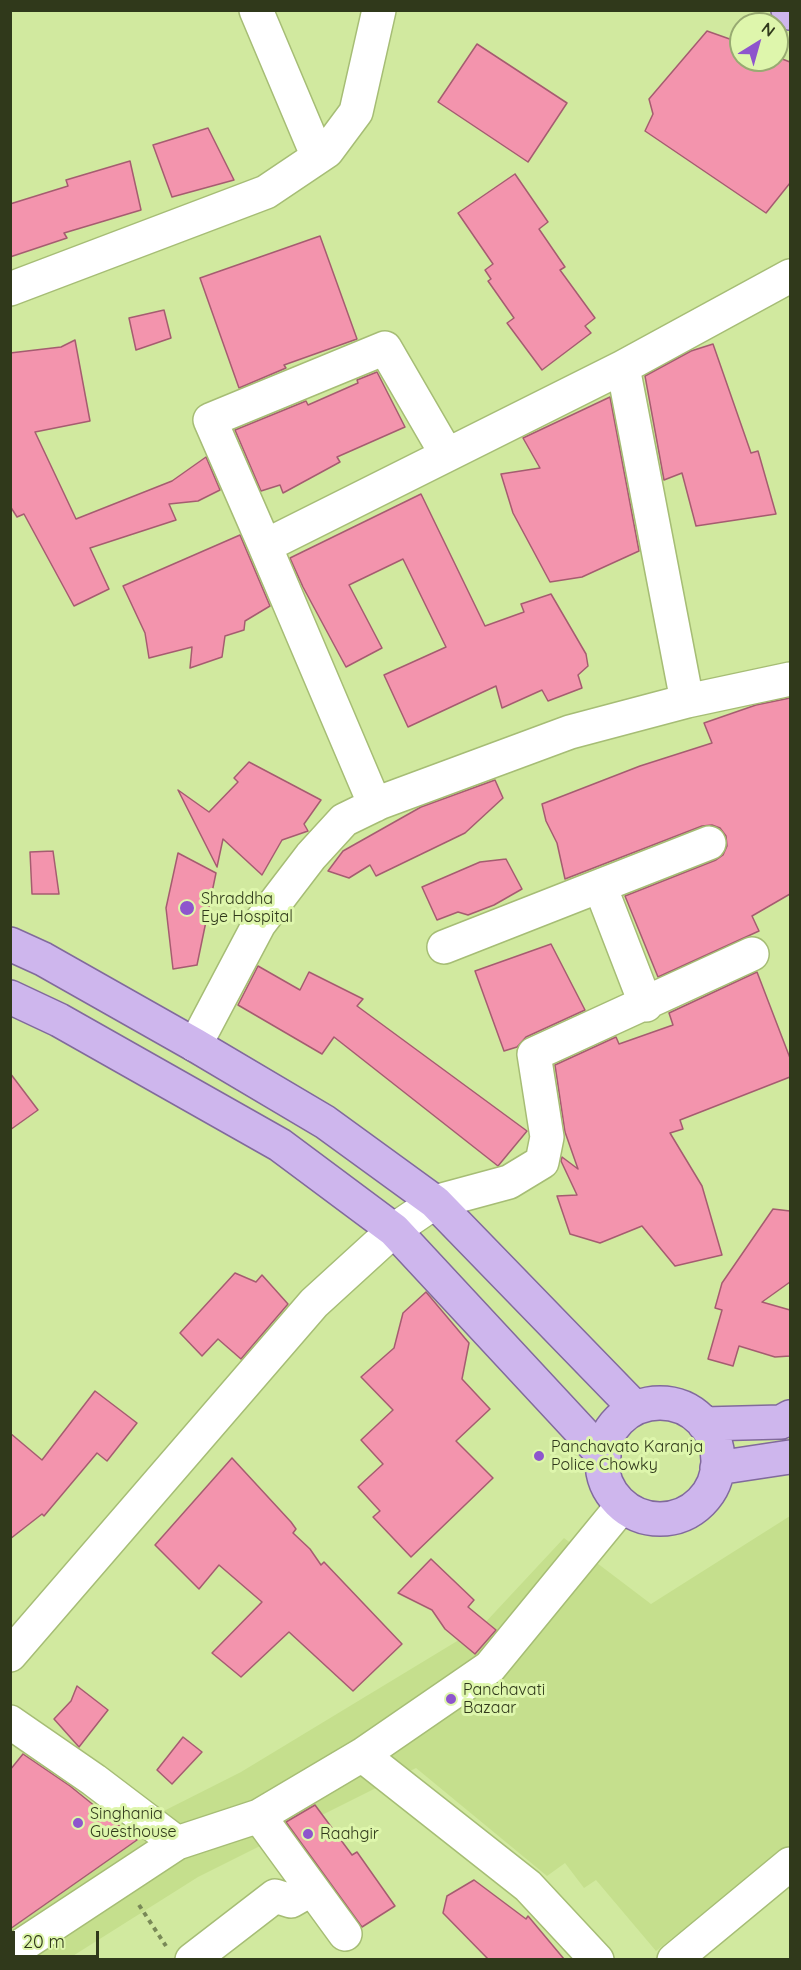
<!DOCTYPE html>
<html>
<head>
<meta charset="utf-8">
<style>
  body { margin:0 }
  #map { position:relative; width:801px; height:1970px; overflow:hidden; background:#d1e99f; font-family:Quicksand,sans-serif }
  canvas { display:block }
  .frame { position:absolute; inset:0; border:12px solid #30391b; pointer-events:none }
  .north { position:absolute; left:729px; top:12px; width:60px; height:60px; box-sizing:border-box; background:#def6ac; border:2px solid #98aa72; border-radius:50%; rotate:37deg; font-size:16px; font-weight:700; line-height:24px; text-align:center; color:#30391b }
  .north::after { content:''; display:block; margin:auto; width:21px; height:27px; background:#8e55cd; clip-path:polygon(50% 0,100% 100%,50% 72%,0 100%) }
  .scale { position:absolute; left:12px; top:1931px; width:87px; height:27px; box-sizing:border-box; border:3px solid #30391b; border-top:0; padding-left:8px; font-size:18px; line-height:21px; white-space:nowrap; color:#30391b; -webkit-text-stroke:4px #def6ac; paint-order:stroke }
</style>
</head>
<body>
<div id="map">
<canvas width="801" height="1970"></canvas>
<div class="frame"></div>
<div class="north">N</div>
<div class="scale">20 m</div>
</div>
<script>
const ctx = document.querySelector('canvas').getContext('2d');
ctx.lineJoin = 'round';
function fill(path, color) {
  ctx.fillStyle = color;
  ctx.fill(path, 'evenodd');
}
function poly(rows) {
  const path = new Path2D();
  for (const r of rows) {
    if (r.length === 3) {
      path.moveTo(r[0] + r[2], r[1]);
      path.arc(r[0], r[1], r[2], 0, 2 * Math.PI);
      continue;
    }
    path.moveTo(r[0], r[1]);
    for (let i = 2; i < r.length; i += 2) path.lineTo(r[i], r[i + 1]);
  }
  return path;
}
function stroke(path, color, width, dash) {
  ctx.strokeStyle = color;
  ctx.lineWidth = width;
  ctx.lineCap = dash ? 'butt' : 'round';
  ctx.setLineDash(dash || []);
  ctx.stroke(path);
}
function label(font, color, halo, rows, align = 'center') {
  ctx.font = font + ' Quicksand,sans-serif';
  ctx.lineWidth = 6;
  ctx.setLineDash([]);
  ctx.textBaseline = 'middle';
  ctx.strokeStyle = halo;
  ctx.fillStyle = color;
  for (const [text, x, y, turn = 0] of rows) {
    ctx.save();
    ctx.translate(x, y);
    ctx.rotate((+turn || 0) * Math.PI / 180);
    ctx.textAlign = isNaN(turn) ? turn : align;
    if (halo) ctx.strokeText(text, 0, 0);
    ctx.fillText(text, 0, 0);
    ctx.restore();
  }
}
fill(poly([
  [790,1516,790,1845,656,1951,596,1880,584,1888,565,1863,547,1876,416,1768,198,1877,68,1959,11,1959,10,1911,136,1825,241,1772,482,1626,564,1538,651,1604]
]), '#c5df8d');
const building = poly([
  [707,31,741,43,741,60,777,60,777,57,790,62,790,183,766,213,645,131,653,114,649,99,707,31],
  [477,44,567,103,528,162,438,102,477,44],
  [208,128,234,180,172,197,153,145,208,128],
  [130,161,141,210,64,233,67,238,10,257,10,204,68,186,66,180,130,161],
  [515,174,548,222,539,229,565,267,560,270,595,318,585,326,591,333,542,370,507,323,514,318,488,281,491,279,485,270,493,264,458,213,515,174],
  [320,236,357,339,284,365,286,368,239,388,200,278,320,236],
  [164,310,171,338,136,350,129,318,164,310],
  [75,340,90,421,35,432,76,519,172,481,206,457,220,490,198,501,169,504,176,520,90,548,109,589,74,606,24,514,17,517,10,506,10,353,61,347,75,340],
  [713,344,751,453,758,451,776,514,696,526,682,473,664,480,645,376,691,351,713,344],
  [377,372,405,427,337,457,340,462,283,493,280,485,261,491,235,430,306,401,308,405,358,383,357,380,377,372],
  [610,397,639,551,582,577,550,582,513,513,501,474,540,468,523,438,610,397],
  [421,494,485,626,524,612,521,604,551,594,586,654,588,666,578,675,582,688,548,701,542,690,502,708,496,686,408,727,384,675,446,647,403,559,349,585,382,648,346,667,303,587,290,558,421,494],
  [240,535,270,606,245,621,244,630,225,636,222,657,190,668,192,647,149,658,145,633,123,586,240,535],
  [790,698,790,894,752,916,759,931,658,977,625,896,716,860,723,855,727,846,726,836,720,828,712,825,702,826,565,879,557,843,546,821,542,804,640,766,712,743,704,723,756,705,790,698],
  [249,762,321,800,304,824,308,831,282,840,262,875,223,839,217,867,178,790,209,812,238,782,234,778,249,762],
  [495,780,503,798,465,833,376,876,370,865,349,878,328,871,343,851,421,807,495,780],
  [53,851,59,894,32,894,30,852,53,851],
  [178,853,216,873,197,965,173,969,166,908,178,853],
  [506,859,522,889,494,905,468,915,458,912,437,920,422,887,480,862,506,859],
  [551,944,585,1010,526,1037,517,1047,504,1051,475,971,551,944],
  [258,966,300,990,309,972,363,999,357,1006,527,1131,498,1166,334,1037,322,1054,238,1005,258,966],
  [757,972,790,1058,790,1077,680,1120,683,1129,670,1133,702,1186,722,1255,675,1266,642,1226,600,1243,570,1234,557,1196,577,1195,561,1161,562,1157,578,1169,565,1132,555,1065,616,1037,619,1044,673,1025,669,1013,757,972],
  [10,1073,38,1110,10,1130,10,1073],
  [773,1209,790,1211,790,1282,762,1302,790,1310,790,1356,775,1357,739,1346,733,1366,708,1359,722,1310,715,1308,722,1283,773,1209],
  [235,1273,256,1282,262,1275,288,1304,241,1359,218,1339,202,1356,180,1333,235,1273],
  [426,1292,469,1343,462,1379,490,1409,456,1441,493,1478,411,1557,373,1517,380,1511,358,1487,383,1464,361,1440,393,1410,361,1377,394,1348,403,1313,426,1292],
  [95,1391,137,1423,107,1461,97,1453,44,1516,42,1514,10,1539,10,1433,42,1460,95,1391],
  [232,1458,291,1522,296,1529,293,1533,310,1549,321,1565,324,1562,402,1644,353,1691,289,1632,241,1677,212,1653,262,1602,219,1565,199,1589,155,1545,232,1458],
  [431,1559,474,1600,468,1607,496,1630,475,1654,445,1629,432,1610,398,1593,431,1559],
  [77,1686,108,1710,79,1747,54,1719,71,1701,77,1686],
  [183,1737,202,1752,172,1784,157,1770,183,1737],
  [23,1754,70,1786,137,1840,10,1929,10,1770,23,1754],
  [315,1805,352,1855,357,1852,395,1906,362,1927,286,1822,315,1805],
  [474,1880,526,1919,528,1916,564,1959,488,1959,443,1913,447,1896,474,1880]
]);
fill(building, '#f394ad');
stroke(building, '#a55c70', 1.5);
const minor = poly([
  [256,10,318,157],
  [10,289,266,192,327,151,356,112,379,10],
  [623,367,790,276],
  [265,546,210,420,385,348,447,455],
  [375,805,265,546,623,367,687,701],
  [600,886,646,1005],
  [444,947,709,843],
  [195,1045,259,924,311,856,344,820,381,802,570,732,687,701,790,679],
  [10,1655,314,1303,394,1230,435,1202,509,1182,542,1162,547,1137,534,1054,752,954],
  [10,1722,94,1780,177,1843,259,1816,362,1755,490,1667,622,1506],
  [362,1755,528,1886,597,1960],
  [259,1816,345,1934],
  [10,1953,177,1843],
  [192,1960,275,1896,291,1901,312,1889],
  [674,1960,790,1864]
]);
const major = poly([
  [788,10,790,13],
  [10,944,43,959,195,1045,325,1122,435,1202,635,1408],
  [10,997,59,1020,280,1145,394,1230,604,1456],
  [660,1461,58],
  [704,1424,781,1422,790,1417],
  [717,1468,790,1457]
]);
stroke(minor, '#a6bd75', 36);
stroke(major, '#816a9c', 36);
stroke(poly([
  [139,1905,166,1946]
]), '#798957', 4, [4.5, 4.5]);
stroke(minor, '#fff', 33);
stroke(major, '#ceb6ed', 33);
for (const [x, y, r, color] of [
  [187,908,8,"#8e55cd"],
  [539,1456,6,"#8e55cd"],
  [451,1699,6,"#8e55cd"],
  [78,1823,6,"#8e55cd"],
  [308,1834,6,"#8e55cd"]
]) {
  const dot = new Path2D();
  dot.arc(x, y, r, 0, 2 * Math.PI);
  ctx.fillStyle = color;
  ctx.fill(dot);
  stroke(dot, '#def6ac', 2);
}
label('16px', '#30391b', '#def6ac', [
  ["Shraddha",201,899],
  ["Eye Hospital",201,917],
  ["Panchavato Karanja",551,1447],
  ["Police Chowky",551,1465],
  ["Panchavati",463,1690],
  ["Bazaar",463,1708],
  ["Singhania",90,1814],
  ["Guesthouse",90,1832],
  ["Raahgir",320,1834]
], 'left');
</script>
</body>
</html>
